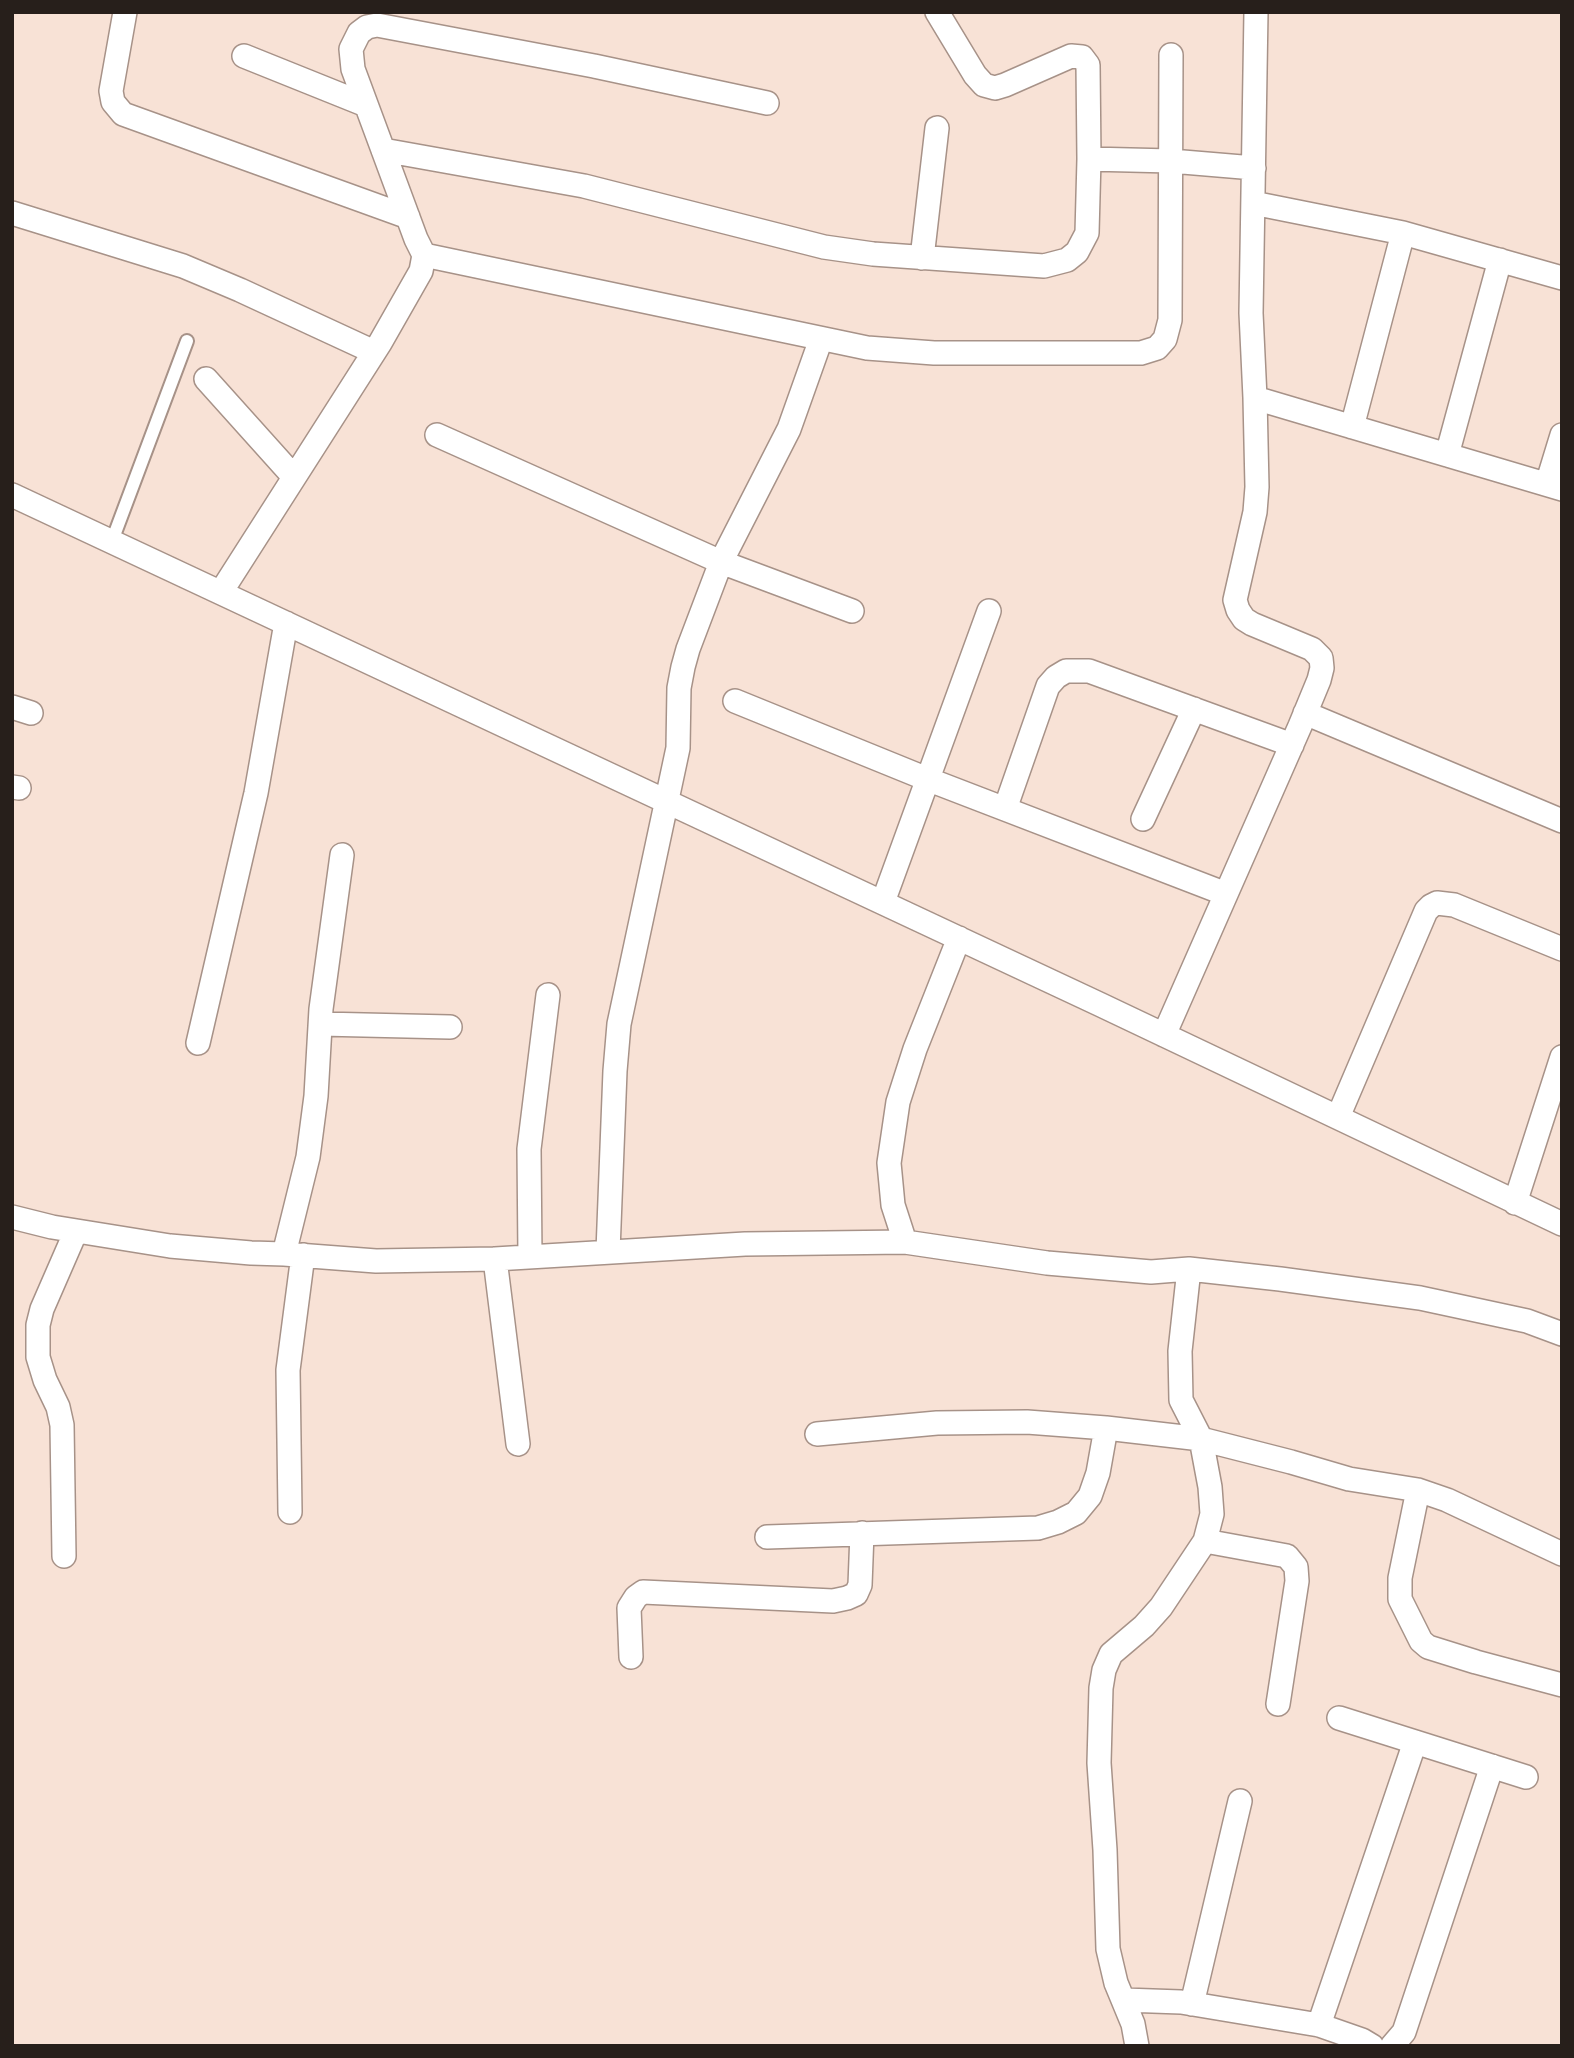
<!DOCTYPE html>
<html>
<head>
<meta charset="utf-8">
<style>
  body { margin:0 }
  #map { position:relative; width:1574px; height:2058px; overflow:hidden; background:#f8e2d6; font-family:Lora,serif }
  canvas { display:block }
  .frame { position:absolute; inset:0; border:14px solid #271f1b; pointer-events:none }
</style>
</head>
<body>
<div id="map">
<canvas width="1574" height="2058"></canvas>
<div class="frame"></div>
</div>
<script>
const ctx = document.querySelector('canvas').getContext('2d');
ctx.lineJoin = 'round';
function poly(rows) {
  const path = new Path2D();
  for (const r of rows) {
    path.moveTo(r[0], r[1]);
    for (let i = 2; i < r.length; i += 2) path.lineTo(r[i], r[i + 1]);
  }
  return path;
}
function stroke(path, color, width, dash) {
  ctx.strokeStyle = color;
  ctx.lineWidth = width;
  ctx.lineCap = dash ? 'butt' : 'round';
  ctx.setLineDash(dash || []);
  ctx.stroke(path);
}
const service = poly([
  [112,541,187,341]
]);
const minor = poly([
  [125,12,111,91,113,102,123,114,408,217],
  [244,56,366,105],
  [383,150,584,186,824,247,873,254,1044,266,1067,260,1077,252,1087,233,1089,159,1088,65,1082,57,1071,56,1005,85,995,88,984,85,975,75,937,12],
  [1089,159,1171,161,1254,168],
  [1253,203,1403,233,1562,278],
  [12,213,183,266,240,290,374,352],
  [424,255,867,348,934,353,1141,353,1157,348,1165,339,1170,320,1171,55],
  [922,258,937,128],
  [206,379,294,477],
  [1255,398,1562,489],
  [1352,427,1403,233],
  [437,435,721,562,852,611],
  [1447,455,1500,260],
  [1547,484,1562,435],
  [12,495,1099,1004,1562,1224],
  [221,592,380,343,421,271,424,255,416,239,353,69,351,49,359,33,367,27,377,25,594,66,767,103],
  [735,701,927,779,1226,894],
  [12,707,31,713],
  [1305,713,1562,821],
  [12,787,19,788],
  [1005,809,1048,686,1056,677,1066,671,1089,671,1292,745],
  [1143,819,1194,709],
  [883,902,989,611],
  [321,1024,450,1027],
  [1164,1035,1300,726,1319,680,1322,668,1321,658,1312,649,1252,624,1244,619,1238,610,1235,600,1255,512,1257,487,1255,398,1251,313,1256,12],
  [198,1043,256,793,286,623],
  [1338,1117,1426,911,1431,906,1437,903,1454,905,1562,949],
  [1515,1203,1562,1057],
  [12,1217,52,1227,170,1246,251,1253,284,1254,376,1261,495,1259,745,1244,905,1242,1047,1263,1151,1272,1189,1269,1280,1279,1420,1298,1527,1321,1562,1334],
  [905,1242,893,1205,889,1163,898,1102,915,1049,959,938],
  [608,1251,615,1071,619,1024,678,748,679,688,683,667,688,649,721,562,789,429,821,339],
  [284,1254,308,1157,316,1096,321,1009,342,855],
  [530,1257,529,1149,548,995],
  [495,1259,518,1444],
  [817,1434,937,1423,1027,1422,1106,1428,1201,1439,1291,1462,1349,1479,1418,1490,1447,1500,1562,1554],
  [1418,1490,1400,1578,1400,1599,1421,1641,1428,1647,1476,1662,1562,1685],
  [290,1512,288,1370,303,1255],
  [767,1537,1038,1528,1058,1522,1076,1513,1090,1496,1098,1473,1106,1428],
  [1205,1541,1287,1556,1296,1567,1297,1581,1278,1704],
  [64,1556,62,1425,58,1407,45,1380,38,1357,38,1325,42,1309,76,1231],
  [631,1657,629,1608,636,1597,643,1592,833,1601,847,1598,856,1594,860,1585,862,1533],
  [1339,1718,1526,1777],
  [1124,2000,1181,2002,1319,2025,1362,2040,1372,2046],
  [1192,2004,1240,1801],
  [1319,2025,1415,1742],
  [1137,2046,1133,2024,1116,1983,1108,1949,1105,1850,1099,1763,1101,1688,1104,1670,1111,1654,1144,1626,1161,1607,1205,1541,1212,1514,1210,1487,1201,1439,1181,1400,1180,1351,1189,1269],
  [1392,2046,1404,2032,1492,1766]
]);
stroke(service, '#a79288', 16);
stroke(minor, '#a79288', 26);
stroke(service, '#fff', 12);
stroke(minor, '#fff', 23);
</script>
</body>
</html>
